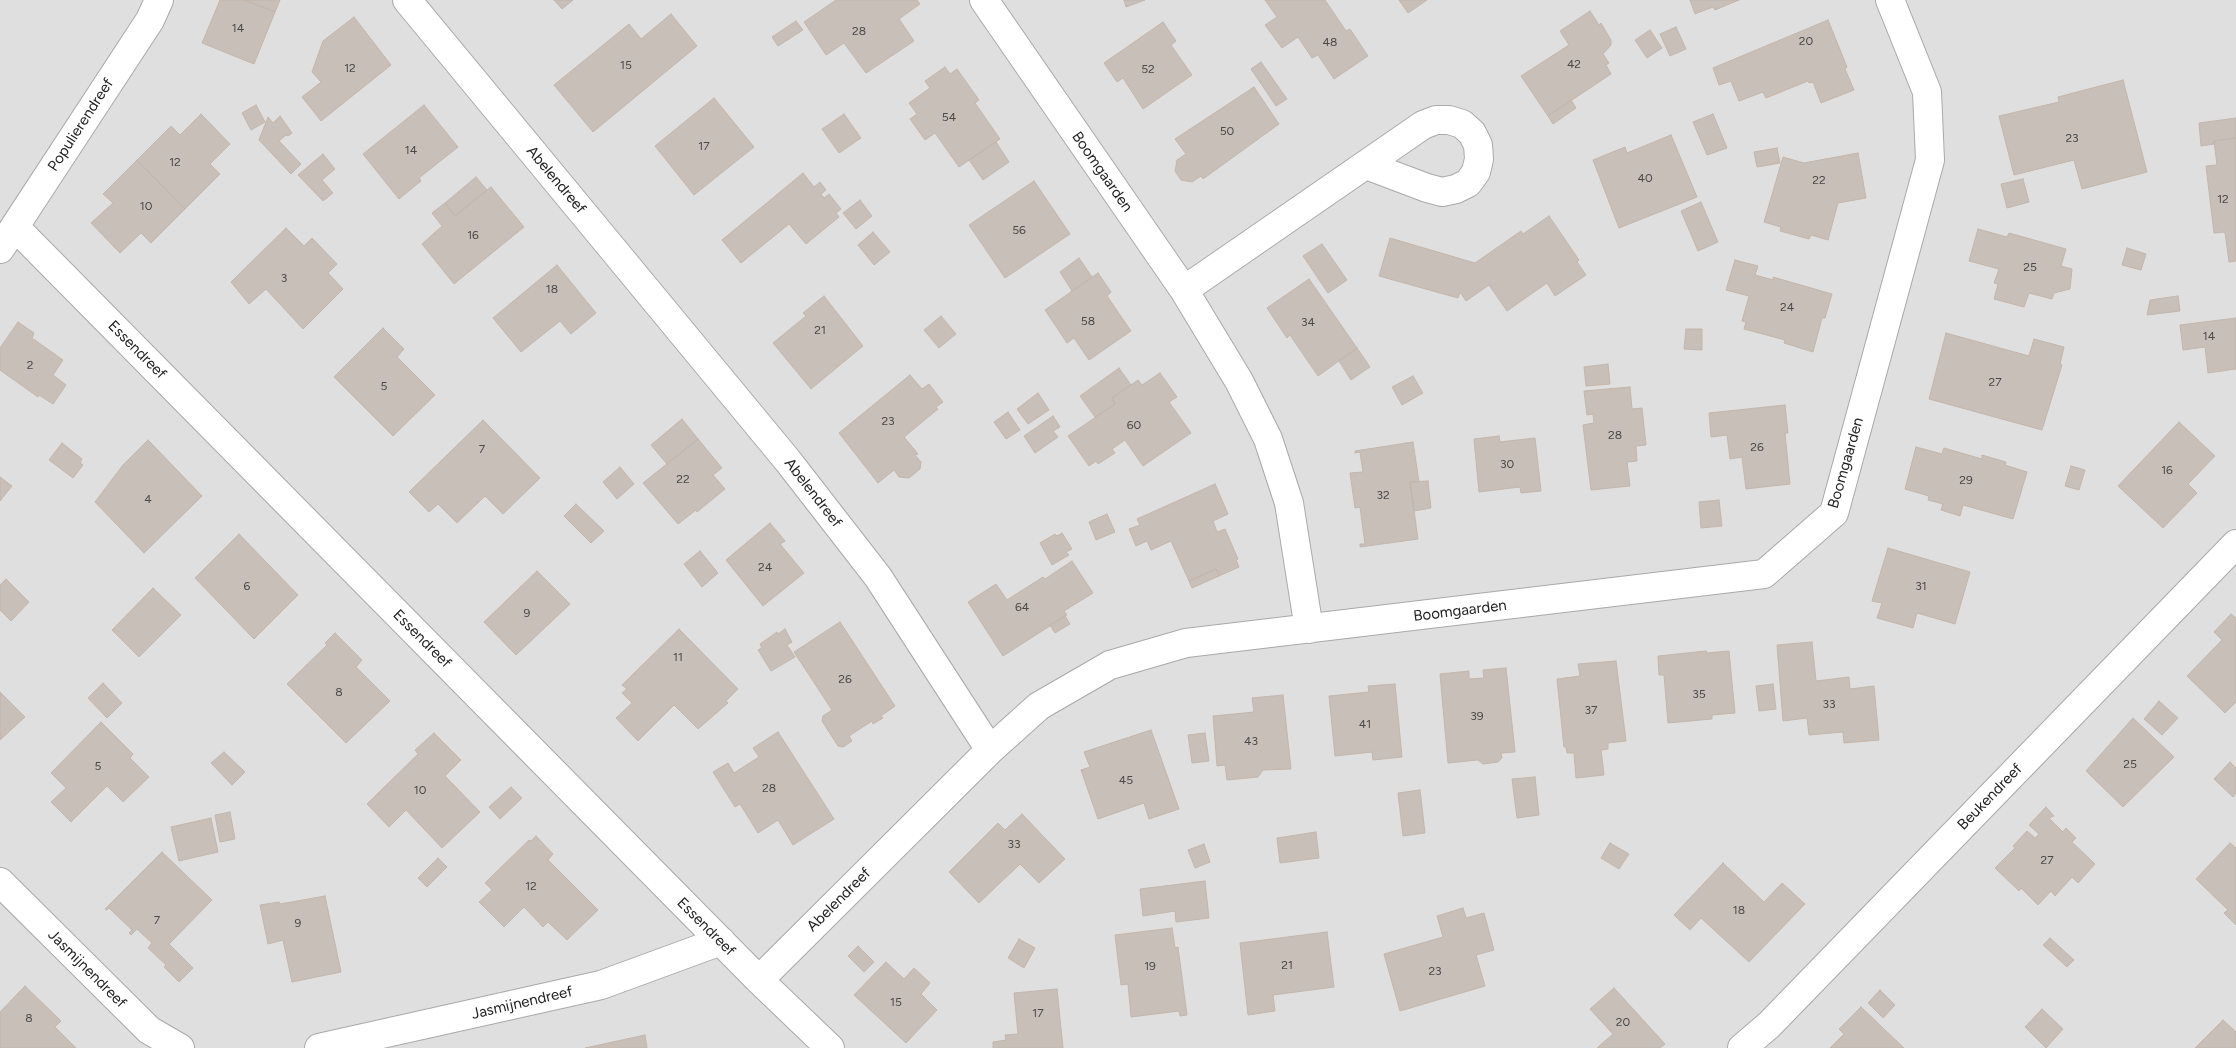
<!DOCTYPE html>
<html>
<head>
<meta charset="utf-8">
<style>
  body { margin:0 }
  canvas { display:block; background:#f2efe9 }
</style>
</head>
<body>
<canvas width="2236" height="1048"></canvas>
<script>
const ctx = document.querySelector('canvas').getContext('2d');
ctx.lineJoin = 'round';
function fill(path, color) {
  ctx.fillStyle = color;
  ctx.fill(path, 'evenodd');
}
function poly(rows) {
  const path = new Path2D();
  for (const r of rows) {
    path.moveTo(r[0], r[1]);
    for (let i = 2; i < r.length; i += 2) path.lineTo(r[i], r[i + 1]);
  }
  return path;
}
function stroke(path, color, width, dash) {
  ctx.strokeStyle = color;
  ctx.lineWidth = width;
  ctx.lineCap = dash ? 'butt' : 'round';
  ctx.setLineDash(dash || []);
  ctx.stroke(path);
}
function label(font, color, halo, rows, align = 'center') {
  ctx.font = font + ' Figtree,sans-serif';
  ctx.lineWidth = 5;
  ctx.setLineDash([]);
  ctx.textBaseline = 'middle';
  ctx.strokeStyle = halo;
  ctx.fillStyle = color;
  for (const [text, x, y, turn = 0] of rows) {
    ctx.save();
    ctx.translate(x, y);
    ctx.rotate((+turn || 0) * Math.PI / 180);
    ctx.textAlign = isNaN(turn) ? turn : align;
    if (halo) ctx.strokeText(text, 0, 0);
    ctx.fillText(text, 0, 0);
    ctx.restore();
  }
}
fill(poly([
  [0,0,2236,0,2236,1048,0,1048]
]), '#e0dfdf');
const building = poly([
  [220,0,244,0,275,12,254,64,202,43,220,0],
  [244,0,280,0,275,12,244,0],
  [554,0,573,0,562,9,554,0],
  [836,0,917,0,920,4,899,19,914,41,866,73,844,43,826,55,804,22,836,0],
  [1124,0,1145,0,1126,7,1124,0],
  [1265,0,1325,0,1346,31,1350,29,1368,56,1334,79,1318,55,1312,58,1298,37,1282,48,1265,25,1277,17,1265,0],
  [1399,0,1427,0,1408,13,1399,0],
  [1690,0,1739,0,1715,10,1713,7,1695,14,1690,0],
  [1590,11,1599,25,1601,23,1611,40,1611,45,1603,54,1609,63,1606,65,1611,74,1548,116,1521,76,1569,45,1560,31,1590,11],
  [671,14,697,46,593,132,554,85,629,24,641,39,671,14],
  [354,17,391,65,321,121,302,97,321,82,312,72,323,41,354,17],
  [1828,20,1847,67,1845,69,1854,90,1821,103,1813,82,1809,83,1808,81,1766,98,1763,92,1739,101,1731,81,1719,85,1713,68,1828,20],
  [796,21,803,30,778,46,772,37,796,21],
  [1163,22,1176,41,1171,45,1192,75,1143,109,1123,78,1117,82,1104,63,1163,22],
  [1676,27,1686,49,1670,56,1660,34,1676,27],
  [1650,30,1662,48,1647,58,1635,40,1650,30],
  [1261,62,1287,99,1276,106,1251,69,1261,62],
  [945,67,950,74,957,69,979,100,975,103,1000,139,959,167,935,133,925,140,910,119,917,114,909,103,930,88,925,81,945,67],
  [2123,80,2147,172,2082,189,2074,160,2014,175,1999,116,2059,102,2058,97,2123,80],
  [1254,87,1279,124,1203,179,1201,176,1192,182,1181,180,1175,171,1177,160,1186,154,1175,139,1254,87],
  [714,98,754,147,694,195,655,146,714,98],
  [1571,100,1576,108,1553,124,1548,116,1571,100],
  [256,105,265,122,251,130,242,113,256,105],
  [424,105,458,147,419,178,421,181,399,199,363,154,424,105],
  [201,114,230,144,210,164,220,174,185,209,137,160,171,126,180,135,201,114],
  [844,114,861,138,839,153,822,129,844,114],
  [1713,114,1727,148,1707,155,1693,122,1713,114],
  [280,116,292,133,288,136,286,135,279,141,301,164,291,174,259,140,268,117,273,123,280,116],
  [2236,118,2236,138,2214,141,2214,144,2201,146,2199,123,2236,118],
  [1671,135,1697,197,1619,228,1593,160,1625,147,1627,153,1671,135],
  [2236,138,2236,261,2229,262,2225,232,2214,233,2206,166,2217,165,2214,141,2236,138],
  [996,142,1009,162,983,180,969,160,996,142],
  [1777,148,1780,163,1757,167,1754,152,1777,148],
  [1858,153,1866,198,1838,203,1828,240,1811,235,1809,239,1780,231,1781,227,1764,222,1783,157,1804,163,1858,153],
  [323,154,335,169,322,180,333,193,323,201,298,175,323,154],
  [137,160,185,209,151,243,141,233,120,253,91,223,113,203,103,194,137,160],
  [803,173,814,187,820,182,826,190,821,194,824,198,829,194,841,209,836,213,839,217,806,244,789,224,741,263,722,240,803,173],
  [476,177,487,190,455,216,445,203,476,177],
  [2023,179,2029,202,2007,208,2001,184,2023,179],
  [1034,181,1070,234,1005,278,969,225,1034,181],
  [491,187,524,227,454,284,422,244,442,226,432,213,445,203,455,216,491,187],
  [860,200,872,216,856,229,843,213,860,200],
  [1701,202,1718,242,1698,251,1681,211,1701,202],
  [1549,216,1579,260,1577,262,1586,275,1555,296,1547,283,1507,311,1489,285,1466,301,1460,292,1458,298,1379,276,1390,238,1475,263,1521,231,1523,234,1549,216],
  [286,228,304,246,312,238,337,264,328,273,343,289,303,329,266,289,249,304,231,282,286,228],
  [1978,229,2007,237,2009,233,2066,249,2061,266,2072,269,2070,289,2054,293,2052,299,2029,293,2024,307,1994,299,1998,284,1994,283,1999,269,1969,261,1978,229],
  [873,232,890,252,874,265,858,245,873,232],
  [1322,244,1347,280,1328,293,1303,256,1322,244],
  [2127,248,2146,254,2141,270,2122,265,2127,248],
  [1079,258,1092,277,1072,291,1060,272,1079,258],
  [1735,260,1758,266,1755,275,1773,280,1773,277,1832,294,1825,318,1822,318,1813,352,1784,343,1785,340,1744,329,1746,322,1742,321,1749,296,1726,290,1735,260],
  [557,265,596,313,571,334,560,321,521,352,493,318,557,265],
  [1098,273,1111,292,1107,296,1131,331,1089,360,1074,338,1067,343,1045,310,1098,273],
  [1309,279,1357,348,1318,376,1290,335,1287,338,1267,308,1309,279],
  [824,296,863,346,811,389,773,343,806,316,803,313,824,296],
  [2178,296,2180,311,2147,315,2150,300,2178,296],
  [941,316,956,334,939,348,924,330,941,316],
  [2236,318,2236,369,2208,373,2205,347,2183,350,2180,325,2236,318],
  [18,322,34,333,32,338,63,360,53,375,66,385,53,404,39,395,38,397,0,370,0,348,18,322],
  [383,328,404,349,397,357,435,395,393,436,334,377,383,328],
  [1686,329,1702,329,1702,350,1684,349,1686,329],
  [1946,333,2029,356,2034,339,2064,347,2060,364,2062,365,2042,430,1929,399,1946,333],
  [1357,348,1370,367,1351,380,1339,361,1357,348],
  [1608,364,1610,384,1586,386,1584,367,1608,364],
  [1119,368,1131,385,1112,398,1115,404,1095,417,1080,396,1119,368],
  [1160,373,1177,397,1169,402,1191,433,1143,466,1125,440,1112,449,1115,453,1098,464,1096,461,1089,466,1068,436,1115,404,1112,398,1138,380,1142,385,1160,373],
  [910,375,922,389,929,384,943,402,936,407,938,409,904,437,918,454,915,455,921,462,920,469,909,478,899,477,894,470,878,483,839,433,910,375],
  [1413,376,1423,393,1402,405,1392,387,1413,376],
  [1630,387,1632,409,1642,408,1646,445,1636,446,1637,461,1627,462,1630,486,1591,490,1583,425,1594,423,1593,414,1587,415,1584,391,1630,387],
  [1038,393,1049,410,1028,424,1017,409,1038,393],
  [1785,405,1788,433,1785,433,1790,484,1746,489,1742,457,1730,459,1727,435,1711,437,1709,413,1785,405],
  [1008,412,1020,430,1006,439,994,422,1008,412],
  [1053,416,1060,427,1053,431,1058,437,1035,453,1024,436,1053,416],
  [682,419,698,439,667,464,651,445,682,419],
  [483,420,540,478,503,514,485,496,457,523,438,504,429,512,409,492,483,420],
  [2179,422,2215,456,2188,484,2197,493,2163,528,2118,486,2179,422],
  [1499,436,1500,442,1535,438,1541,491,1521,493,1520,487,1479,492,1474,439,1499,436],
  [698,439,722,468,713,475,725,489,697,512,696,510,678,524,643,483,698,439],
  [148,440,202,496,144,553,95,502,123,465,148,440],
  [1413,442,1419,482,1410,482,1418,539,1360,547,1360,544,1365,544,1360,507,1355,508,1350,473,1363,472,1360,452,1355,453,1355,451,1413,442],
  [62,443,82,459,80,463,83,465,73,478,49,460,62,443],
  [1916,447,1942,454,1944,448,1982,459,1982,455,2006,462,2005,465,2027,472,2013,519,1963,505,1960,516,1941,510,1943,504,1928,500,1929,496,1905,489,1916,447],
  [2071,466,2085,470,2079,490,2065,486,2071,466],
  [620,467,634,484,617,499,603,482,620,467],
  [0,477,12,486,0,501,0,477],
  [1428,481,1431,508,1414,511,1410,482,1428,481],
  [1215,484,1228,514,1213,521,1217,532,1225,529,1238,559,1236,560,1239,567,1219,576,1216,569,1189,581,1171,541,1151,550,1147,541,1136,546,1129,529,1140,525,1137,519,1215,484],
  [1719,500,1722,526,1701,528,1699,502,1719,500],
  [576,504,604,531,591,543,564,516,576,504],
  [1107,514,1115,532,1096,540,1089,522,1107,514],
  [770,523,785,541,780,544,804,573,763,606,726,560,770,523],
  [1062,533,1072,549,1066,552,1069,555,1052,565,1040,543,1055,534,1057,536,1062,533],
  [239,534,298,595,254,639,195,578,239,534],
  [1888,548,1970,572,1955,624,1917,613,1913,628,1877,618,1882,603,1872,601,1888,548],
  [700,551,718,573,702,587,684,564,700,551],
  [1072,561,1093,593,1064,611,1067,615,1003,656,968,602,996,584,1007,600,1043,577,1045,579,1072,561],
  [1216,569,1219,576,1192,588,1189,581,1216,569],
  [537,571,570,604,516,655,484,622,537,571],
  [6,579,29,602,11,621,0,610,0,585,6,579],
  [153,588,181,615,139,657,112,630,153,588],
  [2231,614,2236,618,2236,702,2225,713,2187,676,2222,640,2214,632,2231,614],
  [1065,616,1070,624,1055,633,1050,625,1065,616],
  [840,622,895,706,881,716,883,718,873,724,872,721,849,736,852,741,843,747,838,746,822,721,823,716,832,710,794,652,840,622],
  [679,629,738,689,726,701,728,703,698,729,674,705,638,741,616,718,632,703,622,693,627,689,622,685,679,629],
  [785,629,792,642,787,645,795,657,771,671,758,650,762,648,760,644,777,632,778,634,785,629],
  [335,633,362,660,356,667,390,701,346,743,287,684,327,645,325,643,335,633],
  [1812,642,1816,681,1849,677,1850,689,1874,686,1879,740,1844,743,1843,732,1809,735,1807,718,1783,721,1777,645,1812,642],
  [1706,651,1707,653,1729,651,1735,713,1712,715,1712,719,1668,723,1664,675,1659,675,1658,656,1706,651],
  [1616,661,1626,741,1608,743,1608,749,1601,750,1604,775,1576,778,1574,753,1567,753,1566,747,1564,747,1557,679,1580,676,1578,664,1616,661],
  [1506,668,1515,752,1501,753,1502,758,1498,762,1483,764,1478,760,1448,763,1440,674,1469,671,1469,679,1484,678,1483,670,1506,668],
  [103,683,122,703,107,718,88,698,103,683],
  [1395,684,1402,757,1373,760,1372,752,1335,756,1329,696,1369,692,1368,686,1395,684],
  [1773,684,1776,709,1759,711,1756,686,1773,684],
  [0,692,25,717,0,740,0,692],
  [1283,695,1291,769,1263,770,1258,777,1227,780,1225,765,1217,766,1213,716,1254,712,1252,698,1283,695],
  [2159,701,2178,718,2162,735,2144,719,2159,701],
  [2133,718,2174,757,2123,807,2086,771,2133,718],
  [101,722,133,754,130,758,149,777,123,802,107,786,71,822,51,802,66,788,51,773,101,722],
  [1151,730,1179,809,1149,819,1144,803,1098,819,1081,770,1090,767,1084,752,1151,730],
  [778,732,834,819,793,845,778,820,758,833,740,804,735,807,713,772,728,763,734,773,759,757,753,748,778,732],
  [434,733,461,760,445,776,480,812,442,848,406,810,389,827,367,804,418,754,415,750,434,733],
  [1205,733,1209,761,1192,763,1188,735,1205,733],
  [224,752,245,772,232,785,211,763,224,752],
  [2230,762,2236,768,2236,793,2233,797,2214,779,2230,762],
  [1535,777,1539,815,1517,818,1512,779,1535,777],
  [511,787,522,798,500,819,489,807,511,787],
  [1420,790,1425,833,1403,836,1398,793,1420,790],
  [2046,807,2054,816,2049,818,2063,832,2066,828,2076,838,2072,842,2095,864,2078,883,2072,877,2055,896,2051,891,2038,905,2021,888,2019,891,1995,868,2015,848,2013,846,2027,831,2035,838,2039,834,2029,825,2046,807],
  [230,812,235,839,220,842,215,815,230,812],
  [1022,814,1065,859,1039,883,1020,864,979,903,949,872,998,823,1005,830,1022,814],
  [211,818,218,852,179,861,171,827,211,818],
  [1316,832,1319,858,1280,863,1277,838,1316,832],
  [536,836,553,854,548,860,598,910,567,940,548,922,543,927,524,907,504,927,479,902,492,890,485,883,529,840,531,841,536,836],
  [1610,843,1629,854,1619,869,1601,858,1610,843],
  [2230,843,2236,848,2236,925,2224,913,2228,910,2196,879,2230,843],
  [1204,844,1210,862,1195,868,1188,850,1204,844],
  [162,852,212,900,169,944,193,968,179,982,164,967,166,965,148,948,152,943,137,929,131,935,129,933,132,930,109,908,107,910,105,909,162,852],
  [438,858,447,867,427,887,418,878,438,858],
  [1723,863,1764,902,1782,883,1805,904,1749,962,1701,918,1690,930,1674,915,1723,863],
  [1205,881,1209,918,1176,922,1175,911,1143,916,1140,889,1205,881],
  [325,896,341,972,292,982,283,940,268,944,260,905,279,902,280,904,325,896],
  [1463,908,1466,918,1484,913,1494,950,1476,955,1485,986,1400,1011,1384,954,1443,937,1437,916,1463,908],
  [1172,928,1175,948,1178,947,1187,1015,1180,1016,1179,1011,1131,1017,1128,984,1121,985,1115,935,1172,928],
  [1327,932,1334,987,1273,995,1275,1011,1248,1015,1240,943,1327,932],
  [2050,938,2074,960,2067,967,2043,945,2050,938],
  [1019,939,1035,948,1024,968,1008,958,1019,939],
  [858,946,874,962,864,972,848,956,858,946],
  [886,962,904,979,914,968,930,983,921,994,937,1010,906,1043,854,995,886,962],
  [25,986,61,1021,55,1027,76,1048,0,1048,0,1012,25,986],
  [1614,988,1665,1044,1660,1048,1597,1048,1613,1034,1590,1009,1614,988],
  [1057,989,1063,1048,993,1048,993,1042,1006,1040,1005,1035,1018,1034,1014,993,1057,989],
  [1880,990,1895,1005,1883,1018,1868,1003,1880,990],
  [1861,1007,1904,1048,1830,1048,1844,1034,1839,1029,1861,1007],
  [2042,1009,2063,1029,2046,1048,2025,1027,2042,1009],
  [2223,1020,2236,1032,2236,1048,2195,1048,2223,1020],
  [645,1035,647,1048,585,1048,645,1035]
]);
fill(building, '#c7bfb8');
stroke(building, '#c4b6ab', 1);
const minor = poly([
  [407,0,788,461,878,577,990,750,759,980],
  [984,0,1184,290,1239,381,1268,439,1289,503,1309,629],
  [15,227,759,980,830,1048],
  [0,249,150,20,159,0],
  [1184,290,1423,125,1436,120,1449,120,1462,124,1472,133,1478,145,1479,159,1476,172,1468,183,1456,189,1442,192,1427,188,1366,165],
  [990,750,1039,706,1110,665,1186,643,1764,574,1834,513,1930,160,1927,92,1890,0],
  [0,882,149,1030,180,1048],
  [319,1048,601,985,721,941],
  [1742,1048,1769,1025,2236,544]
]);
stroke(minor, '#a9a9a9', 30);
stroke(minor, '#fff', 28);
label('12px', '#4b4948', null, [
  ["14",238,28],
  ["28",859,31],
  ["20",1806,41],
  ["48",1330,42],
  ["42",1574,64],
  ["15",626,65],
  ["12",350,68],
  ["52",1148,69],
  ["54",949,117],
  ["50",1227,131],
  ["23",2072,138],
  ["17",704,146],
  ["14",411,150],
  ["12",175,162],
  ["40",1645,178],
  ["22",1819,180],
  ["12",2223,199],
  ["10",146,206],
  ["56",1019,230],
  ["16",473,235],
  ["25",2030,267],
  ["3",284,278],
  ["18",552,289],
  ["24",1787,307],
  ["58",1088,321],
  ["34",1308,322],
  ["21",820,330],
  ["14",2209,336],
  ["2",30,365],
  ["27",1995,382],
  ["5",384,386],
  ["23",888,421],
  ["60",1134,425],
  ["28",1615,435],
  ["26",1757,447],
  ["7",482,449],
  ["30",1507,464],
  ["16",2167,470],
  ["22",683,479],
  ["29",1966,480],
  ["32",1383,495],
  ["4",148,499],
  ["24",765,567],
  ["6",247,586],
  ["31",1921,586],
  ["64",1022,607],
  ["9",527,613],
  ["11",678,657],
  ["26",845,679],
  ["8",339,692],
  ["35",1699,694],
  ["33",1829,704],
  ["37",1591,710],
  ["39",1477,716],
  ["41",1365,724],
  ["43",1251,741],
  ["25",2130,764],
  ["5",98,766],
  ["45",1126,780],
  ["28",769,788],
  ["10",420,790],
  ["33",1014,844],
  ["27",2047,860],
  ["12",531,886],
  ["18",1739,910],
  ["7",157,920],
  ["9",298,923],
  ["21",1287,965],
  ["19",1150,966],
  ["23",1435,971],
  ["15",896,1002],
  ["17",1038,1013],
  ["8",29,1018],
  ["20",1623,1022]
]);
label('15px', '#222', '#fff', [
  ["Populierendreef",81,125,-57],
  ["Boomgaarden",1102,172,55],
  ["Abelendreef",556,180,50],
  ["Essendreef",137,350,45],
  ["Boomgaarden",1846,463,-74],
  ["Abelendreef",813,493,52],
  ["Boomgaarden",1460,611,-7],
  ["Essendreef",422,639,45],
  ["Beukendreef",1990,797,-46],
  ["Abelendreef",839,900,-45],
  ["Essendreef",706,927,45],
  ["Jasmijnendreef",87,969,45],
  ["Jasmijnendreef",522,1003,-13]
]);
</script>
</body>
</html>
